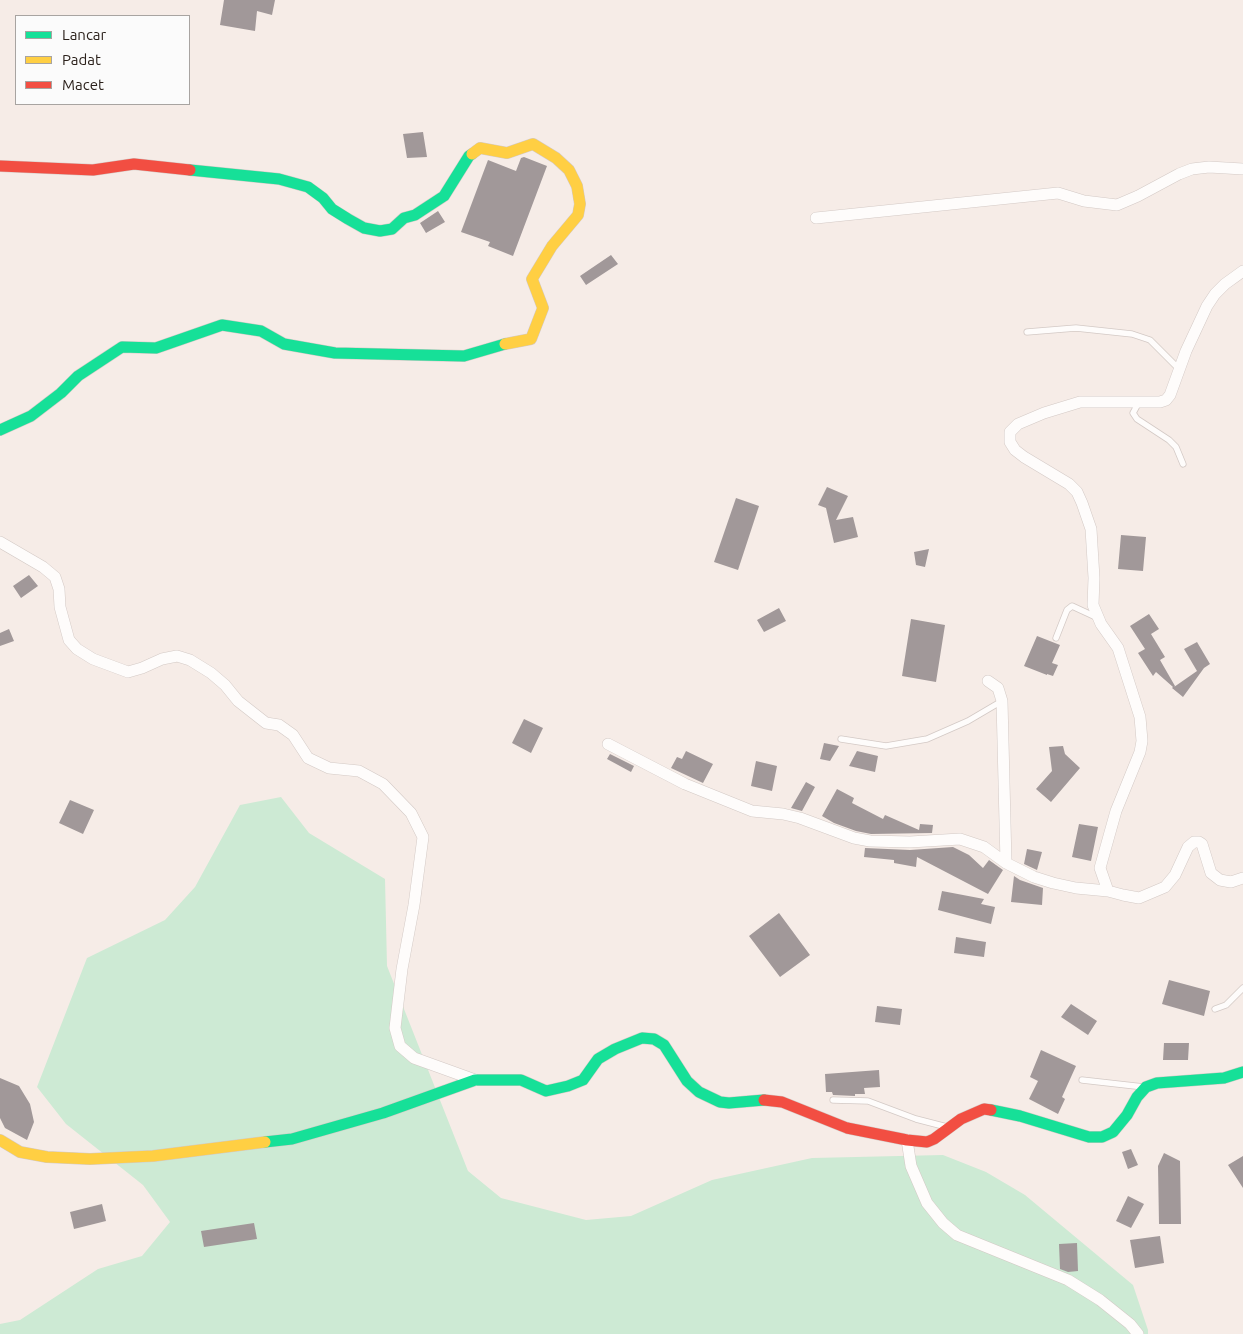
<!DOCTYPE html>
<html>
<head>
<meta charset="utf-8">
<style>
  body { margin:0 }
  #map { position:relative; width:1243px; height:1334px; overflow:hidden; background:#f6ece7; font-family:Ubuntu,sans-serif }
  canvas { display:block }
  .legend { position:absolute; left:15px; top:15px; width:175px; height:90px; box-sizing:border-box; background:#fbfbfb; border:1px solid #a8a4a1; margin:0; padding:6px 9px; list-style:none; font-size:15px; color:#2b211b }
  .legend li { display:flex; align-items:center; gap:10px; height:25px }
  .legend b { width:25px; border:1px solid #a8a4a1 }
</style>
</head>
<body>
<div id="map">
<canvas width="1243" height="1334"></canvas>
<ul class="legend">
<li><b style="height:6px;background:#16e098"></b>Lancar</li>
<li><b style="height:6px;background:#ffcf43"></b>Padat</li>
<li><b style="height:6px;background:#f24e42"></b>Macet</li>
</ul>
</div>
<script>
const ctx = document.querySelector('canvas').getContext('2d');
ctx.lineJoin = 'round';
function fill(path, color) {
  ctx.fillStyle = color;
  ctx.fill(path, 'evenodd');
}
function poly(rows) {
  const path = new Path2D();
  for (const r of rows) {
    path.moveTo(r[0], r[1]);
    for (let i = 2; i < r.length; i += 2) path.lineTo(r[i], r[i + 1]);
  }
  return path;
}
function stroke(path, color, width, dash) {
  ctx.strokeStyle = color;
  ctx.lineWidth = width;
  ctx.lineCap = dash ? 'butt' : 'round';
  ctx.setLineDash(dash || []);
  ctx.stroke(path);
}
fill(poly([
  [281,797,309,833,385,879,387,966,468,1171,501,1198,586,1220,631,1216,712,1180,812,1158,943,1155,986,1172,1025,1195,1133,1285,1148,1330,1148,1334,0,1334,0,1324,20,1320,98,1269,142,1256,170,1222,143,1185,66,1124,37,1087,87,958,165,920,195,887,240,805]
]), '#cdead4');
fill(poly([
  [224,0,275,0,272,15,257,11,255,31,220,25],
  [423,132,427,157,407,158,403,134],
  [524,157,547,166,513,256,488,246,490,242,461,232,488,160,516,171,521,158],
  [438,211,445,222,426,233,420,223],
  [611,255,618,264,586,285,580,276],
  [827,487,848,496,836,520,853,517,858,537,834,543,826,508,818,505],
  [736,498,759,506,738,570,714,562],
  [1121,535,1146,537,1143,571,1118,569],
  [929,549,925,567,916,565,914,552],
  [29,575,38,586,21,598,13,586],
  [779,608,786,621,764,632,757,620],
  [1149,614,1159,629,1151,634,1165,657,1160,660,1175,686,1174,687,1197,671,1184,649,1197,642,1210,664,1204,668,1183,697,1172,688,1173,687,1156,672,1153,676,1138,653,1145,649,1130,626],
  [911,619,945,625,936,682,902,676],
  [9,629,14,641,0,646,0,633],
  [1037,636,1060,645,1052,663,1058,665,1053,676,1047,674,1047,675,1024,666],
  [524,719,543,728,531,753,512,743],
  [824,743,839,746,830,761,820,759],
  [1063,746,1065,754,1080,768,1051,802,1036,789,1052,771,1049,747],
  [686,751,713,764,703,783,671,768,677,757,682,759],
  [857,751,878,756,875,772,849,766],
  [610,754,634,766,631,772,607,759],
  [756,761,777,766,772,791,751,786],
  [806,782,815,787,802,811,791,808],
  [837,789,854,798,852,803,883,819,885,815,919,830,920,824,933,825,932,833,871,834,856,831,834,823,822,816],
  [70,800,94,810,83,834,59,823],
  [1079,824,1098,827,1091,861,1072,857],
  [953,847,969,855,983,868,989,860,1003,870,988,894,917,857,916,867,894,863,894,860,864,857,865,848,910,850],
  [1027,849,1042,852,1037,870,1024,864],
  [1014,876,1020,880,1043,888,1042,905,1011,902],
  [942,891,984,899,981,904,995,907,991,924,938,910],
  [779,913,810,955,780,977,749,936],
  [956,937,986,942,984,957,954,953],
  [1169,980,1210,991,1204,1016,1162,1004],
  [1071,1004,1097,1021,1088,1035,1061,1017],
  [877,1006,902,1009,900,1025,875,1022],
  [1164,1043,1189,1043,1188,1060,1163,1060],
  [1041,1050,1076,1066,1062,1097,1065,1099,1058,1114,1029,1099,1038,1081,1030,1077],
  [879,1070,880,1087,864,1088,865,1094,855,1094,855,1096,833,1095,832,1092,826,1092,825,1074],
  [0,1078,19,1086,30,1104,34,1122,27,1140,5,1128,0,1118],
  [1131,1149,1138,1165,1128,1169,1122,1152],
  [1164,1153,1180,1161,1181,1224,1159,1224,1158,1166],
  [1243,1156,1243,1188,1228,1165],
  [1128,1196,1144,1204,1131,1228,1116,1221],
  [102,1204,106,1221,74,1229,70,1212],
  [254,1223,257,1239,204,1247,201,1231],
  [1160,1236,1164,1263,1135,1268,1130,1240],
  [1077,1243,1078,1271,1068,1272,1060,1269,1059,1244]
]), '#a19899');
const lane = poly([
  [1027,332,1076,328,1132,334,1150,340,1179,369],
  [1139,402,1133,413,1137,419,1169,440,1176,447,1183,464],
  [1056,638,1067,610,1072,606,1098,618],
  [841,739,886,746,927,739,968,721,1002,701],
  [1215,1009,1226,1005,1243,988],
  [1082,1080,1144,1087],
  [833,1100,868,1101,916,1119,947,1127]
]);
const street = poly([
  [816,218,1058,193,1084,201,1117,205,1138,196,1179,174,1192,169,1209,167,1243,169],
  [1243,271,1225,284,1215,294,1207,306,1186,351,1170,395,1166,400,1160,402,1080,402,1044,413,1018,424,1010,432,1010,442,1015,450,1024,457,1069,484,1077,492,1082,503,1091,529,1094,578,1093,605,1101,624,1118,648,1140,717,1142,741,1140,752,1116,811,1100,868,1108,891,1123,895,1139,898,1165,887,1175,875,1188,847,1194,842,1199,842,1202,844,1211,873,1220,880,1231,882,1243,878],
  [0,542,43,567,55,577,59,589,60,607,69,640,77,649,93,659,128,672,142,668,162,659,177,656,190,660,211,673,225,685,238,701,266,723,279,725,293,735,308,758,329,768,359,771,383,784,411,813,423,837,414,905,402,969,395,1028,400,1046,414,1058,475,1080],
  [988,681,998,688,1002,701,1006,863],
  [608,744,685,784,752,811,783,814,800,818,854,838,870,841,910,842,960,839,984,847,1006,863,1034,877,1053,883,1076,888,1108,891],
  [907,1140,911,1166,927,1203,943,1223,957,1235,1068,1280,1100,1300,1130,1324,1138,1334]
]);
const fast = poly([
  [190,170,279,179,308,187,323,198,332,209,348,219,364,228,380,231,392,229,404,218,415,215,444,196,469,156,472,154],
  [0,430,31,416,61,393,78,376,122,347,156,348,222,325,261,331,284,344,335,353,464,356,505,344],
  [991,1110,1020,1116,1089,1137,1102,1137,1113,1132,1127,1115,1137,1097,1146,1087,1157,1083,1224,1078,1243,1072],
  [265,1142,292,1139,383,1113,475,1080,521,1080,546,1091,568,1086,583,1080,598,1059,615,1049,642,1038,654,1039,664,1045,687,1081,699,1092,720,1102,729,1103,764,1100]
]);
const slow = poly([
  [472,154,480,148,507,153,533,144,556,158,569,170,577,186,580,204,578,215,552,246,532,279,543,308,531,339,505,344],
  [0,1140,20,1152,47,1157,90,1159,153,1156,265,1142]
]);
const jam = poly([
  [0,166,93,170,134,164,190,170],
  [764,1100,782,1102,847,1128,907,1140,927,1142,934,1139,961,1119,984,1109,991,1110]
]);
stroke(lane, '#d3c9c5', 7);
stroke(street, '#d3c9c5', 12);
stroke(fast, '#d3c9c5', 12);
stroke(slow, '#d3c9c5', 12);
stroke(jam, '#d3c9c5', 12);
stroke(lane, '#fefcfb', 5.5);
stroke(street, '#fefcfb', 11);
stroke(fast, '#16e098', 11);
stroke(slow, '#ffcf43', 11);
stroke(jam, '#f24e42', 11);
</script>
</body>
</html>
